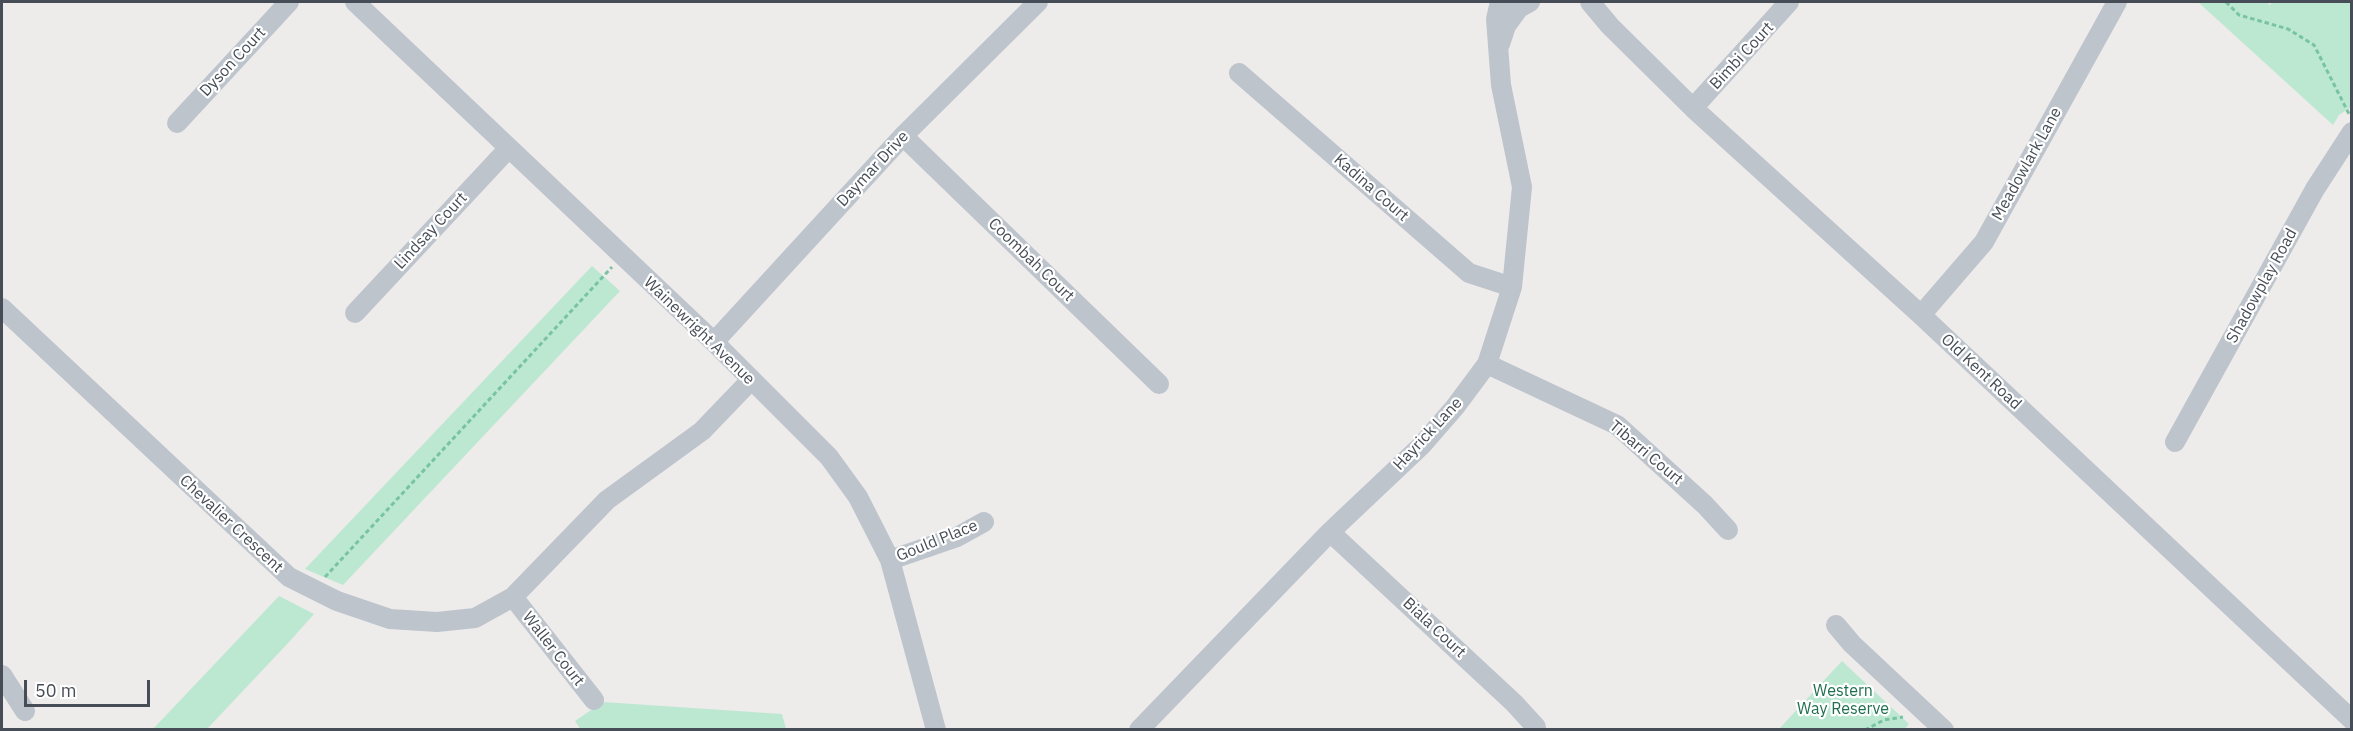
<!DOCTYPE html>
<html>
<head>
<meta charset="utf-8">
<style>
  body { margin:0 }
  #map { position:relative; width:2353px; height:731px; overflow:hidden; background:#eeebeb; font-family:"IBM Plex Sans",sans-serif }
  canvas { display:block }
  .frame { position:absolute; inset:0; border:3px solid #464d56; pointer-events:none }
  .scale { position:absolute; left:24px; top:680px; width:126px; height:27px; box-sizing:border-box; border:3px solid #464d56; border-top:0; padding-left:8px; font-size:18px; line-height:21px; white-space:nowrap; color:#464d56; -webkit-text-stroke:4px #fff; paint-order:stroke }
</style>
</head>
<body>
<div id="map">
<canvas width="2353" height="731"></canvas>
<div class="frame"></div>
<div class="scale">50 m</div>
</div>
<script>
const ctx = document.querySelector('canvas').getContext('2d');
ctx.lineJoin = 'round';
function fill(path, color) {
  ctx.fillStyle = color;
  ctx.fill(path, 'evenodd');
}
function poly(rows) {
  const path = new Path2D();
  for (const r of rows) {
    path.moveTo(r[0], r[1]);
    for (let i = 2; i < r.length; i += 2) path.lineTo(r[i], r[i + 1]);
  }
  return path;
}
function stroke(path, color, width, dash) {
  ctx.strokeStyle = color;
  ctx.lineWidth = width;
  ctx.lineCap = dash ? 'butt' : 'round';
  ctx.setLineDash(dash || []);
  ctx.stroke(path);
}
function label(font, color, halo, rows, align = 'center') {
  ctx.font = font + ' "IBM Plex Sans",sans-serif';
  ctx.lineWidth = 4.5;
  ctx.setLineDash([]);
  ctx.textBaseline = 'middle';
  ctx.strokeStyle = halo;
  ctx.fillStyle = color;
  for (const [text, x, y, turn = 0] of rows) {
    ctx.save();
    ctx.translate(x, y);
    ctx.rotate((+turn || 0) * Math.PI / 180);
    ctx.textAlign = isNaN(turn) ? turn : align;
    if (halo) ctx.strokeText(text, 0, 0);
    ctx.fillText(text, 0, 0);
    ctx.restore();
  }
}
fill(poly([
  [2198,2,2266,2,2270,5,2272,2,2351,2,2351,107,2339,115,2333,125],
  [592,266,620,291,343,585,305,569],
  [279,596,314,614,290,641,207,729,153,729],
  [1842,661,1909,724,1904,730,1779,729],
  [603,702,782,714,786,729,581,730,575,721]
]), '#bce8d1');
stroke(poly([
  [2226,2,2239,15,2288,29,2314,45,2349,114],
  [325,577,612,267],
  [1865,730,1884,720,1903,717]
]), '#78c3a4', 3, [4.5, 3]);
stroke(poly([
  [355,2,714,342,829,457,858,497,890,560,936,730],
  [1590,2,1610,26,1693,108,1921,315,2352,720],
  [1500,44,1506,26,1519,8,1530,2],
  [1239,73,1469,273,1512,287],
  [1693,108,1789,2],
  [177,123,289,2],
  [903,136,1159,384],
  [2,308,289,577,337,601,390,619,437,622,475,618,513,597,607,500,702,431,751,380],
  [355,313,508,149],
  [1921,315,1984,242,2117,2],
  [714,342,903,136,1038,2],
  [1487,364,1617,425,1705,505,1728,530],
  [2175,442,2315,189,2352,132],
  [1330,532,1514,703,1536,727],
  [890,560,957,537,984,522],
  [513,597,594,700],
  [1836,625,1852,644,1944,730],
  [2,675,25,711],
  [1139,730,1330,532,1422,445,1455,407,1487,364,1512,287,1522,187,1501,85,1496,19,1500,2]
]), '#bdc4cc', 20);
label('16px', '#464d56', '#fff', [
  ["Bimbi Court",1742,56,-47],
  ["Dyson Court",233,62,-47],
  ["Meadowlark Lane",2027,164,-61],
  ["Daymar Drive",873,169,-47],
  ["Kadina Court",1371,188,41],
  ["Lindsay Court",431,231,-47],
  ["Coombah Court",1031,260,44],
  ["Shadowplay Road",2262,286,-61],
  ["Wainewright Avenue",699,331,44],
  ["Old Kent Road",1981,372,43],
  ["Hayrick Lane",1428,434,-47],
  ["Tibarri Court",1646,453,40],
  ["Chevalier Crescent",231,524,43],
  ["Gould Place",937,541,-22],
  ["Biala Court",1434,628,43],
  ["Waller Court",553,649,52]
]);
label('16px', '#1f6f4d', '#fff', [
  ["Western",1843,691],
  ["Way Reserve",1843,709]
]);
</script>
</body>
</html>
